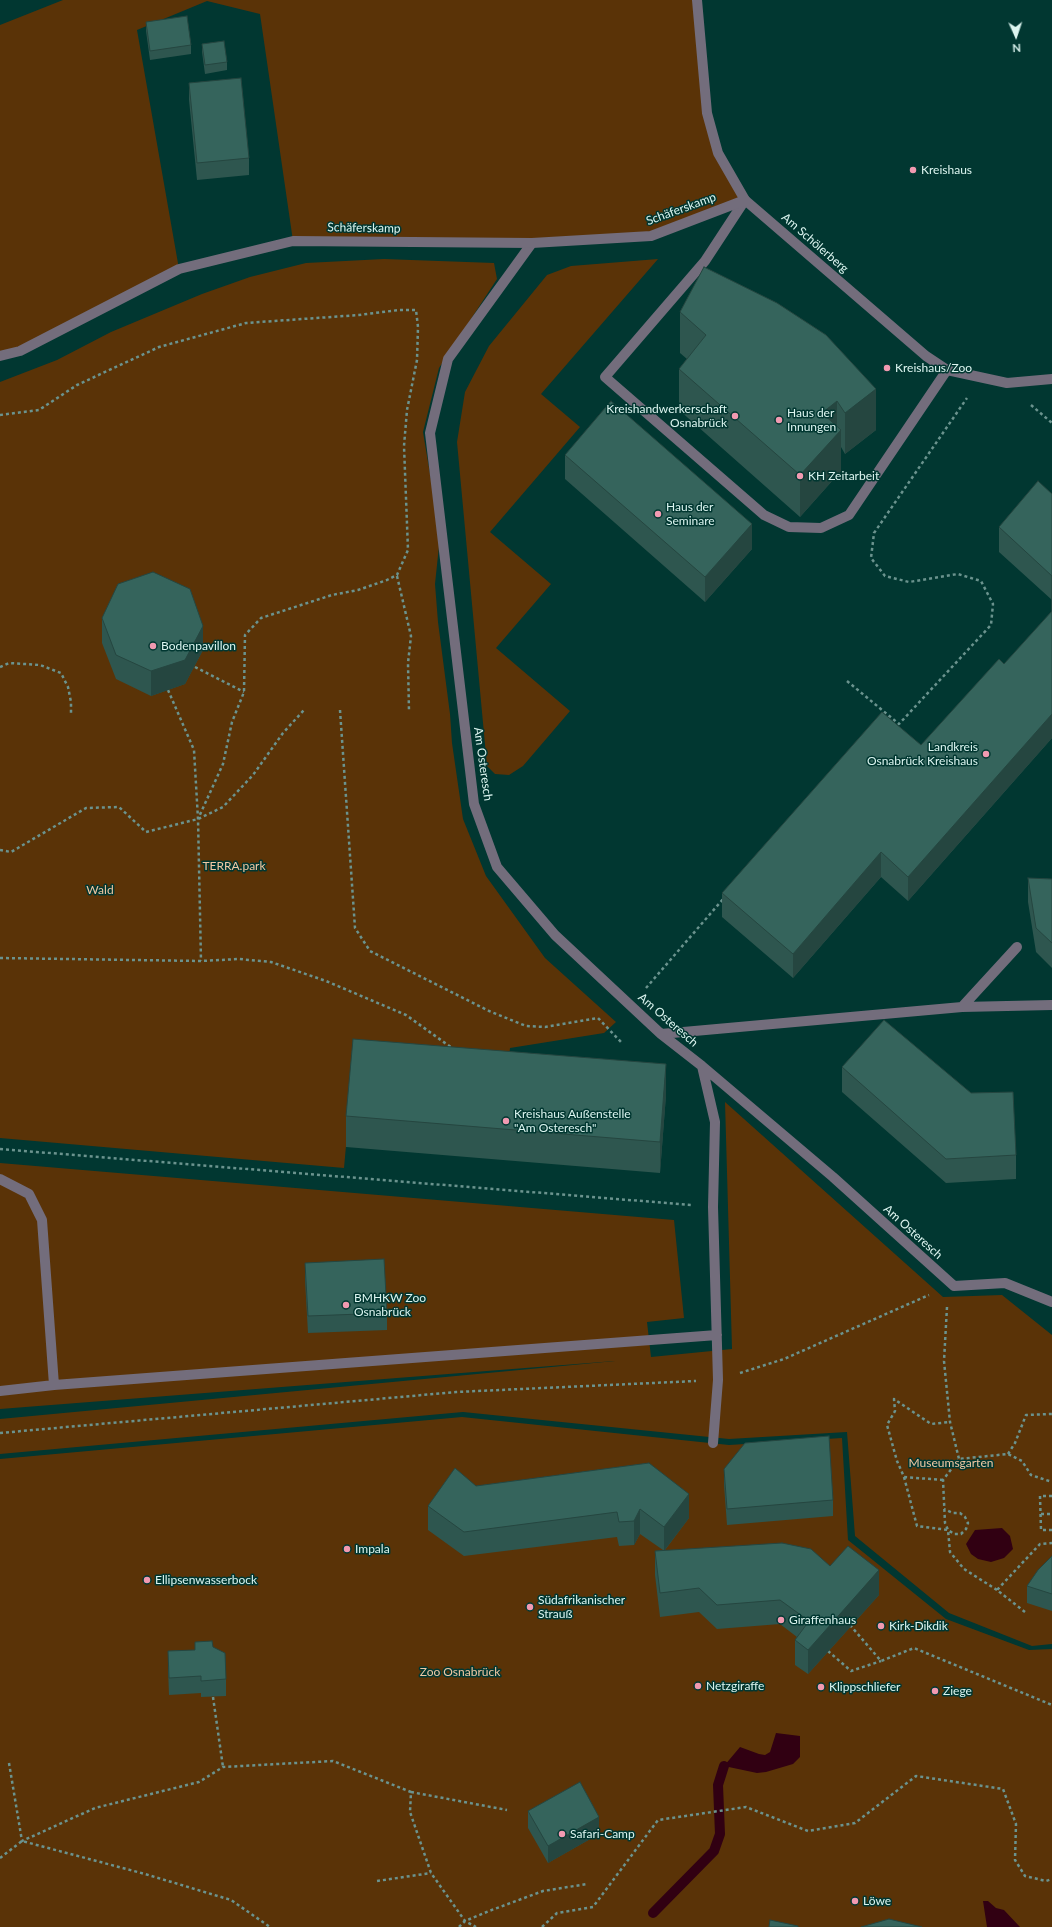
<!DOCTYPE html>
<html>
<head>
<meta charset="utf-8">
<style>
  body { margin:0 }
  #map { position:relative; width:1052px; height:1927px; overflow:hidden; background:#013731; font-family:Lato,sans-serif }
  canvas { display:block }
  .north { position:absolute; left:996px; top:16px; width:40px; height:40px; -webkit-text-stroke:3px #013731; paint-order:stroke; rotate:177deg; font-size:11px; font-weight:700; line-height:16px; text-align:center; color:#dcf5f0 }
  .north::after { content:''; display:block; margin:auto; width:14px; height:18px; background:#dcf5f0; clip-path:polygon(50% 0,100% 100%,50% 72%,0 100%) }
</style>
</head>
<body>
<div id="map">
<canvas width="1052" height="1927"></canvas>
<div class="north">N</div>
</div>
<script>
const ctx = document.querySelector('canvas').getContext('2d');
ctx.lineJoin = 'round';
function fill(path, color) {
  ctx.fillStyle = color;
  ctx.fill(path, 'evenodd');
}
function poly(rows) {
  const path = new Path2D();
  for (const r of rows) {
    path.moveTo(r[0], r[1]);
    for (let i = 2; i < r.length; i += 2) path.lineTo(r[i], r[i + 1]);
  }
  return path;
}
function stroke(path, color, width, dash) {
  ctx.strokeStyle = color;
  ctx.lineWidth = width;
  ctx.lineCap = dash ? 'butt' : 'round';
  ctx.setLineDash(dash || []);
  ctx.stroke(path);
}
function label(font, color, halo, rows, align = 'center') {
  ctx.font = font + ' Lato,sans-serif';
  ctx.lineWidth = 3;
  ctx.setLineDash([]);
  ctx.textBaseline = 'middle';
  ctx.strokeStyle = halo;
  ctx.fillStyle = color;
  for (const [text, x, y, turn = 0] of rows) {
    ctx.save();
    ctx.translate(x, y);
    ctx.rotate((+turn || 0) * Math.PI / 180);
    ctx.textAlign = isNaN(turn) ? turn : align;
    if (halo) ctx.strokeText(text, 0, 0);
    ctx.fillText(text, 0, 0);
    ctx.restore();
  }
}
fill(poly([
  [63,0,697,0,707,113,718,153,745,200,651,236,532,243,293,241,260,14,207,1,137,30,179,269,0,356,0,25],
  [384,259,494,263,497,279,439,368,423,432,433,492,439,546,435,584,438,622,450,714,452,743,463,819,486,876,545,958,616,1022,604,1033,510,1048,506,1082,353,1069,344,1168,0,1138,0,382,57,360,111,332,202,294,250,277,306,263],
  [658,259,541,394,580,427,490,532,551,584,496,648,570,711,523,766,509,775,495,774,487,766,457,442,465,392,489,346,547,275,571,266],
  [725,1102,943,1297,1002,1295,1052,1335,1052,1644,1032,1646,949,1613,855,1536,847,1432,729,1439,463,1412,0,1454,0,1419,615,1361,0,1409,0,1163,674,1220,684,1318,647,1322,651,1357,732,1349],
  [462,1417,729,1445,842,1438,848,1540,946,1619,1029,1650,1052,1649,1052,1927,0,1927,0,1459]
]), '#5a3307');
fill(poly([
  [1002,1528,1010,1536,1013,1549,1004,1558,991,1562,978,1559,971,1554,966,1544,975,1530],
  [776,1733,800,1736,800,1757,793,1764,766,1772,757,1773,724,1766,740,1747,759,1754,765,1755,770,1752],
  [983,1901,988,1901,996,1908,1004,1910,1020,1927,987,1927]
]), '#310012');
stroke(poly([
  [653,1913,714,1851,720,1834,718,1785,724,1766]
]), '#310012', 10);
stroke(poly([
  [1031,405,1052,423],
  [0,415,39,410,77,385,159,347,246,323,359,315,399,310,416,310,418,327,417,360,407,410,404,446,408,550,397,575,387,580,358,590,332,595,261,618,245,635,244,692,232,722,223,764,198,819],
  [397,576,411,636,408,663,409,711],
  [0,667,9,663,40,665,61,673,68,687,71,702,71,715],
  [195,667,244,692],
  [847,681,899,724,991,625,993,604,981,581,958,574,909,582,885,576,871,558,874,533,967,398],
  [168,690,194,750,198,819,201,961],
  [340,710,355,928,370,951,489,1011,526,1026,545,1027,598,1018,622,1043],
  [0,850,11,852,86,808,119,807,146,832,198,819,223,807,253,775,283,733,304,710],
  [0,958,201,961,239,959,271,962,326,981,406,1015,452,1048],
  [646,988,724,898],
  [0,1149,691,1205],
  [947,1307,944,1361,950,1422,959,1459],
  [740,1373,784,1359,929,1295],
  [0,1433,456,1392,696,1381],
  [1008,1454,1015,1443,1026,1415,1052,1414],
  [904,1477,917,1526,948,1530,954,1534,961,1534,966,1529,968,1523,965,1517,960,1513,953,1513,944,1509],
  [943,1480,904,1477,897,1461,887,1425,895,1411,894,1399,931,1424,950,1422],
  [1052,1496,1040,1496,1041,1530,1052,1530],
  [1041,1514,1052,1514],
  [997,1590,964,1569,950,1552,948,1530,945,1523,943,1480,959,1459,1008,1454,1022,1461,1031,1475,1052,1482],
  [1025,1612,997,1590,1040,1544,1052,1543],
  [850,1625,881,1661,914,1648,1052,1705],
  [828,1651,851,1671,881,1661],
  [213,1697,223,1767],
  [9,1763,22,1841,95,1808,199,1782,223,1767,333,1761,411,1792,410,1812,431,1873,465,1921,476,1927],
  [411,1792,507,1810],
  [0,1858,22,1841,145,1874,231,1900,270,1927],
  [377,1881,431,1873],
  [459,1927,465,1921,489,1911,543,1891,587,1884],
  [542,1927,557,1913,593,1907,658,1820,746,1807,808,1831,855,1823,916,1776,1003,1789,1016,1824,1015,1860,1025,1876,1046,1881,1052,1879]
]), '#6b938e', 2.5, [3, 3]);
stroke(poly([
  [745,200,705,261,605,377,764,515,789,527,821,528,849,515,947,370],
  [532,243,448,359,430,433,474,804,497,867,555,935,661,1034,702,1066,833,1177,954,1286,1005,1283,1052,1302],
  [962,1007,1017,947],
  [661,1034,962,1007,1052,1005],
  [702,1066,715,1122,713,1207,718,1380,713,1443],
  [0,1179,29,1194,42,1220,54,1385],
  [0,1391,54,1385,717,1335]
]), '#736d7c', 10);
stroke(poly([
  [697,0,707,113,718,153,745,200,926,356,947,370,1007,383,1052,379],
  [0,356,20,351,179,269,293,241,532,243,651,236,745,200]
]), '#736d7c', 10);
fill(poly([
  [146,22,191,45,191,54,150,60,146,31],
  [202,44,227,62,227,70,205,74,202,52],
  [189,83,249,158,249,175,197,180,189,100],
  [704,267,876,430,845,454,841,447,841,471,800,517,679,410,679,369,687,359,680,353,680,312],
  [565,455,752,549,705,602,565,479],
  [1052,494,1052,738,908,901,881,877,793,978,722,917,722,893,921,745,1004,664,1052,612,1052,600,999,552,999,527],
  [102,618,203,650,185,684,151,696,116,679,102,643],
  [1028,878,1052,879,1052,968,1036,952,1028,902],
  [842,1067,1016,1155,1016,1179,946,1183,842,1092],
  [666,1095,660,1173,346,1147,346,1116],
  [305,1263,387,1313,387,1330,308,1333,305,1280],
  [649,1463,689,1518,665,1550,830,1566,879,1595,808,1674,795,1665,795,1640,797,1637,780,1624,717,1629,699,1612,660,1617,655,1575,655,1551,663,1550,640,1534,634,1545,619,1546,617,1537,464,1556,428,1530,428,1506,476,1486],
  [724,1469,833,1500,833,1516,727,1525,724,1485],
  [1052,1556,1052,1611,1027,1603,1027,1586],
  [195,1642,213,1647,226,1679,226,1696,201,1697,201,1693,169,1695,168,1668,168,1651,195,1650],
  [528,1811,599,1834,548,1863,528,1828]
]), '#2e564f');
fill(poly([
  [876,389,876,430,845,454,845,413],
  [837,401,837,434,841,430,841,471,800,517,800,475,822,413],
  [752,524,752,549,705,602,705,577],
  [203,626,203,650,185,684,151,696,151,671],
  [1052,714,1052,738,908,901,908,877],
  [881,852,881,877,793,978,793,954],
  [666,1064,666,1095,660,1173,660,1142],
  [689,1494,689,1518,664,1551,664,1527],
  [640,1509,640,1534,634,1545,634,1521],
  [879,1570,879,1595,808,1674,808,1650],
  [599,1817,599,1834,548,1863,548,1846]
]), '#254640');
const building = poly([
  [187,16,191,45,150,51,146,22,187,16],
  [224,41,227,62,205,65,202,44,224,41],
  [241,78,249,158,197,163,189,83,241,78],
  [704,267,777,303,826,335,876,389,845,413,837,401,822,413,841,430,800,475,679,369,706,335,680,312,704,267],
  [611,401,752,524,705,577,565,455,611,401],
  [1038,481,1052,494,1052,714,908,877,881,852,793,954,722,893,882,712,921,745,999,659,1004,664,1052,611,1052,576,999,527,1038,481],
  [153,572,190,589,203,626,185,660,151,671,116,655,102,618,118,584,153,572],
  [1028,878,1052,879,1052,943,1036,928,1028,878],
  [884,1020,971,1093,1013,1092,1016,1155,946,1159,842,1067,884,1020],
  [353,1039,666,1064,660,1142,346,1116,353,1039],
  [384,1259,387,1313,308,1316,305,1263,384,1259],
  [829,1436,833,1500,727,1509,724,1469,745,1443,829,1436],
  [649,1463,689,1494,664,1527,640,1509,634,1521,619,1522,617,1512,464,1532,428,1506,455,1468,476,1486,649,1463],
  [782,1543,811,1549,830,1566,848,1546,879,1570,808,1650,795,1640,809,1621,780,1600,717,1605,699,1588,660,1593,655,1551,782,1543],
  [1052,1556,1052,1594,1027,1586,1038,1570,1052,1556],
  [212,1641,213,1647,225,1653,226,1679,201,1681,201,1676,169,1678,168,1651,195,1650,195,1642,212,1641],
  [580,1782,599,1817,548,1846,528,1811,580,1782],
  [889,1919,922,1927,861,1927,889,1919],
  [770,1920,798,1926,798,1927,769,1927,770,1920]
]);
fill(building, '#35645c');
stroke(building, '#254640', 1);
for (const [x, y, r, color] of [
  [913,170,4,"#f19ab1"],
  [887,368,4,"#f19ab1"],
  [735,416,4,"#f19ab1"],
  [779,420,4,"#f19ab1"],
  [800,476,4,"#f19ab1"],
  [658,514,4,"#f19ab1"],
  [153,646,4,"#f19ab1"],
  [986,754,4,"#f19ab1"],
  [506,1121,4,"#f19ab1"],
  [346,1305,4,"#f19ab1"],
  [347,1549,4,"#f19ab1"],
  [147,1580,4,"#f19ab1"],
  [530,1607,4,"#f19ab1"],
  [781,1620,4,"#f19ab1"],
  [881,1626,4,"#f19ab1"],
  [698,1686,4,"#f19ab1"],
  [821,1687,4,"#f19ab1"],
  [935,1691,4,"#f19ab1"],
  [562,1834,4,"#f19ab1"],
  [855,1901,4,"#f19ab1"]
]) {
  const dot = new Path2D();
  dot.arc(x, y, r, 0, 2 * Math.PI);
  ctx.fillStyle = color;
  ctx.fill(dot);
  stroke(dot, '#013731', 1.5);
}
label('12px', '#dcf5f0', '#013731', [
  ["Kreishaus",921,170],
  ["Kreishaus/Zoo",895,368],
  ["Kreishandwerkerschaft",727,409,"right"],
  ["Osnabrück",727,423,"right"],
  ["Haus der",787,413],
  ["Innungen",787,427],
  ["KH Zeitarbeit",808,476],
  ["Haus der",666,507],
  ["Seminare",666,521],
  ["Bodenpavillon",161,646],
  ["Landkreis",978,747,"right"],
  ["Osnabrück Kreishaus",978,761,"right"],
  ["Kreishaus Außenstelle",514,1114],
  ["\"Am Osteresch\"",514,1128],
  ["BMHKW Zoo",354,1298],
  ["Osnabrück",354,1312],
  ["Impala",355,1549],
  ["Ellipsenwasserbock",155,1580],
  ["Südafrikanischer",538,1600],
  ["Strauß",538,1614],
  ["Giraffenhaus",789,1620],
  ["Kirk-Dikdik",889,1626],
  ["Netzgiraffe",706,1686],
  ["Klippschliefer",829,1687],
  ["Ziege",943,1691],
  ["Safari-Camp",570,1834],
  ["Löwe",863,1901]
], 'left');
label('12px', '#dcf5f0', '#013731', [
  ["Schäferskamp",681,209,-20],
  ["Schäferskamp",364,228,1],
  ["Am Schölerberg",815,243,41],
  ["Am Osteresch",483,764,82],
  ["Am Osteresch",668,1020,41],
  ["Am Osteresch",913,1232,42]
]);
label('12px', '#f2c8a3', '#013731', [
  ["TERRA.park",234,866],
  ["Wald",100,890],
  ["Museumsgarten",951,1463],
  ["Zoo Osnabrück",460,1672]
]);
</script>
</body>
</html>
